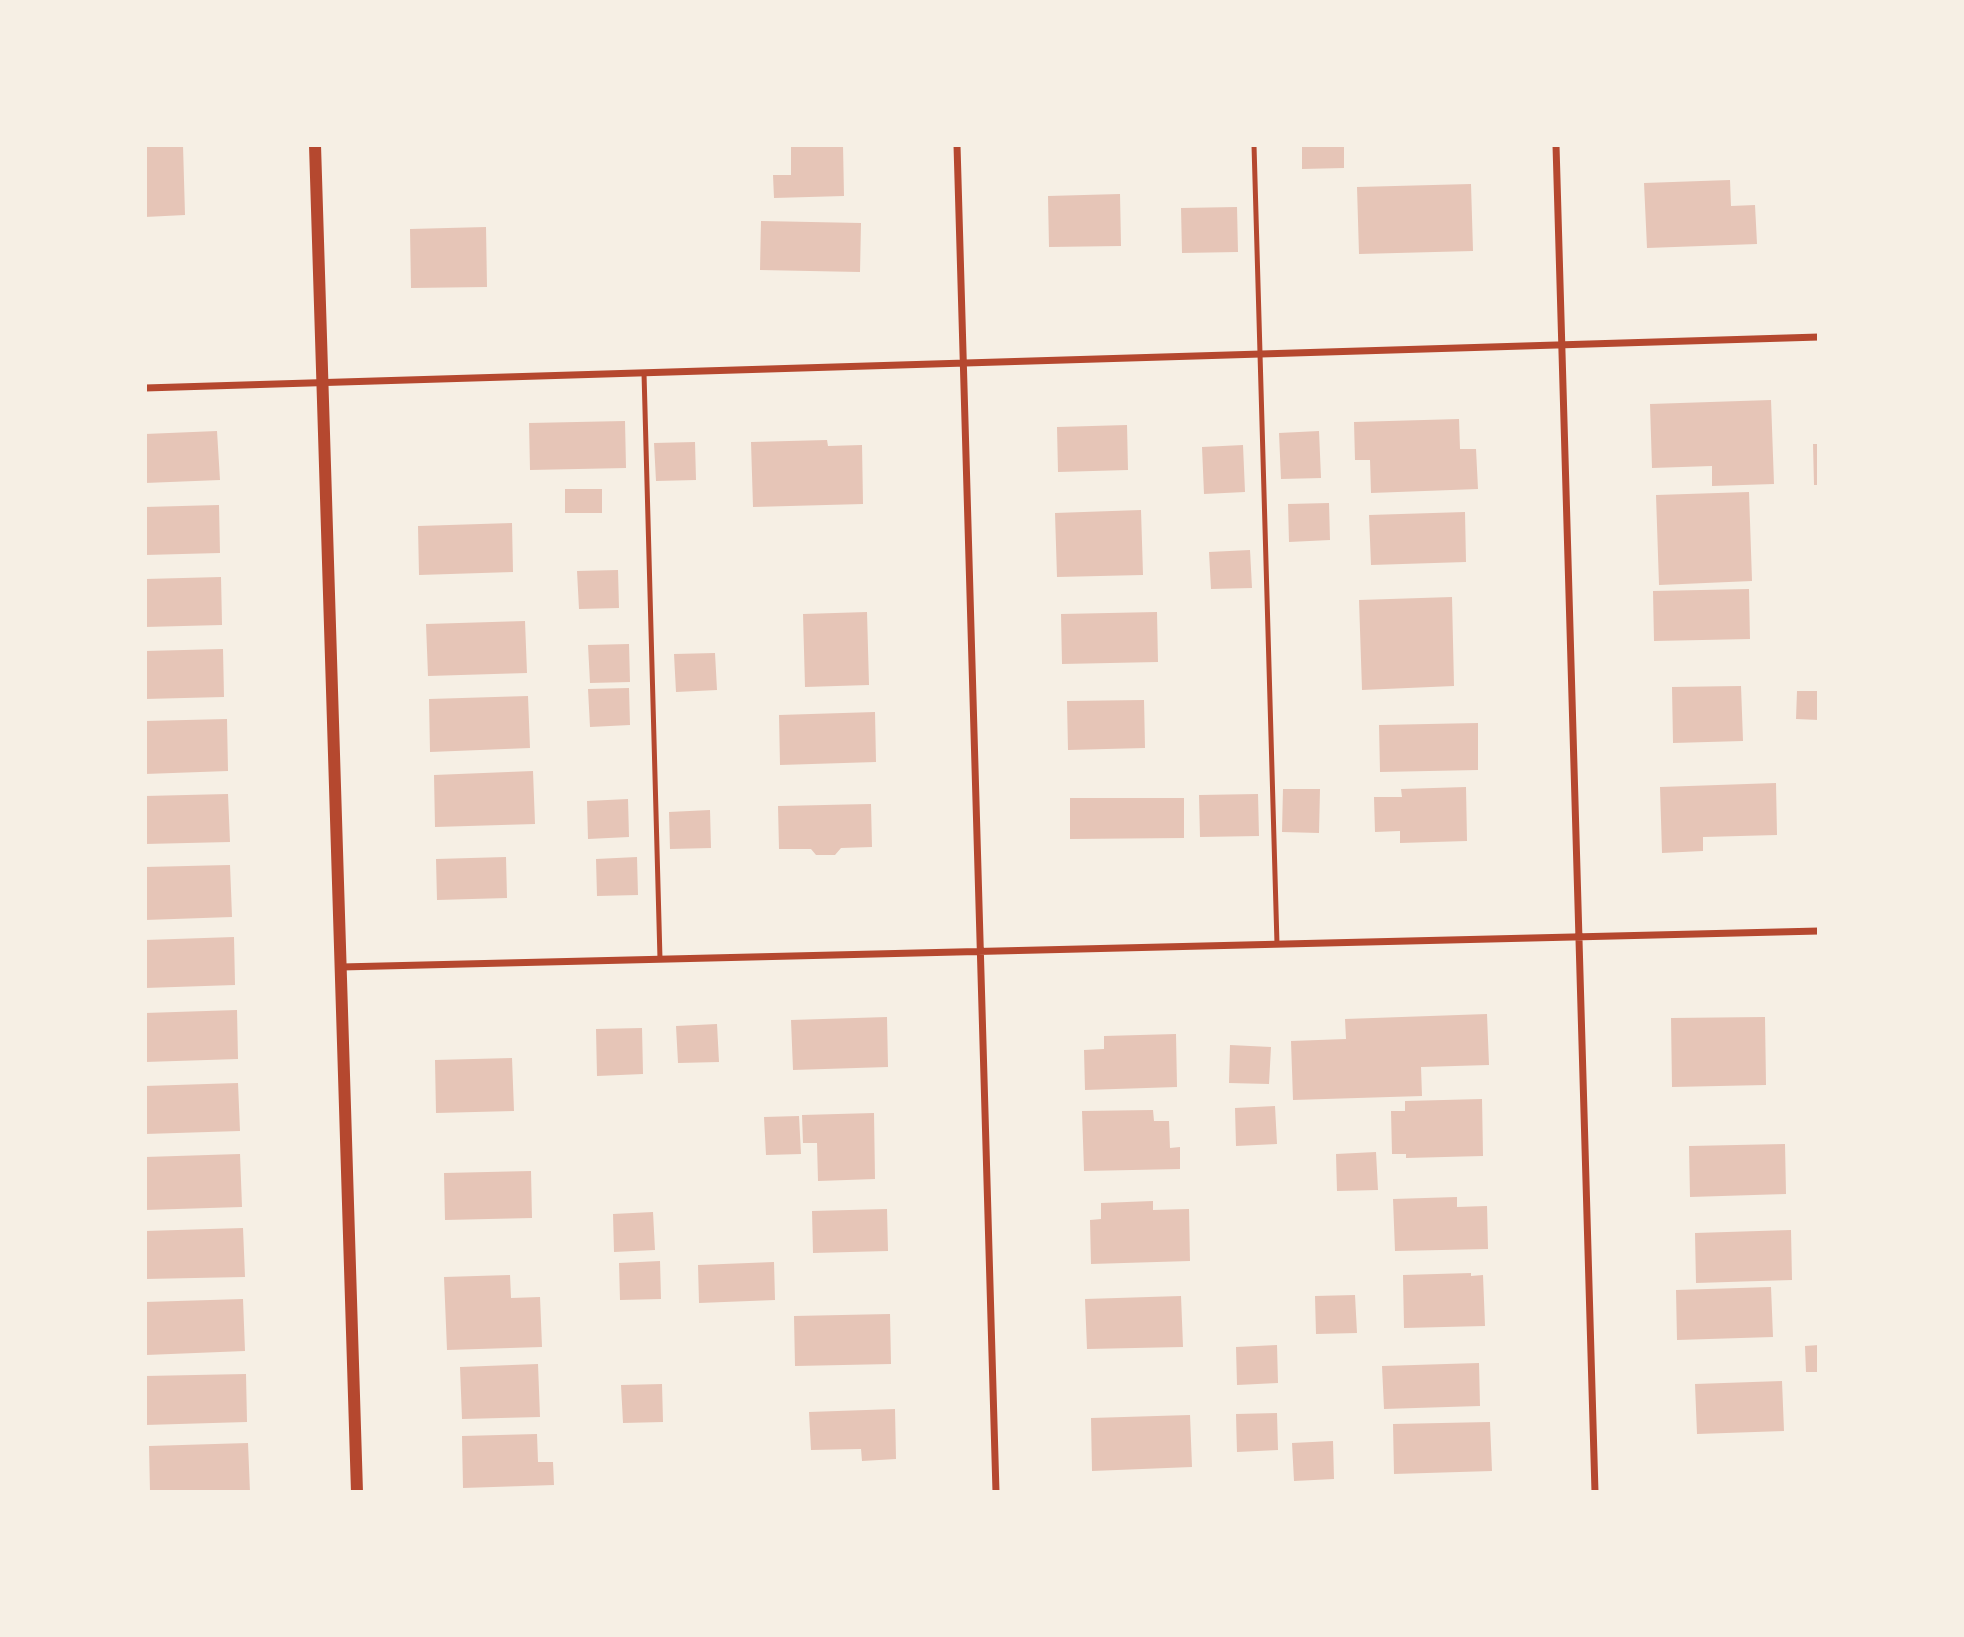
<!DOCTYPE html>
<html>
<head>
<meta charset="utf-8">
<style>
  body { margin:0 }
  #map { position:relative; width:1964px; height:1637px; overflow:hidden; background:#f6efe4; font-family:"Source Sans 3",sans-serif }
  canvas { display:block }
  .frame { position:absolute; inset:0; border:147px solid #f6efe4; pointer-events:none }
</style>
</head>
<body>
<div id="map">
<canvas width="1964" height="1637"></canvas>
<div class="frame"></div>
</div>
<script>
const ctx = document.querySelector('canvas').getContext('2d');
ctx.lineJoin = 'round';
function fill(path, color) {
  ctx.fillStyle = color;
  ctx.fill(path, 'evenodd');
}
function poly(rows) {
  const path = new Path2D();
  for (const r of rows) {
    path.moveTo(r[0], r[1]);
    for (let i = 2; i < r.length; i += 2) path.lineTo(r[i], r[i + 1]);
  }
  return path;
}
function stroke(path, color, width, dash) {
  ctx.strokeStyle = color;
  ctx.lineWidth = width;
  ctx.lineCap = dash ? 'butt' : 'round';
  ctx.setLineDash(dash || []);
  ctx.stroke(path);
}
fill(poly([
  [145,145,183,145,185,215,145,217],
  [791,145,843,145,844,196,774,198,773,175,791,175],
  [1302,145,1344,145,1344,168,1302,169],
  [1730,180,1731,206,1755,205,1757,244,1647,248,1644,183],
  [1471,184,1473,251,1359,254,1357,187],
  [1120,194,1121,246,1049,247,1048,196],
  [1237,207,1238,252,1182,253,1181,208],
  [761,221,861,223,860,272,760,270],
  [486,227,487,287,411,288,410,229],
  [1771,400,1774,484,1712,486,1712,466,1652,468,1650,404],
  [1459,419,1460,449,1476,449,1478,489,1371,493,1370,460,1355,460,1354,422],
  [625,421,626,468,530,470,529,423],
  [1127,425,1128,470,1058,472,1057,427],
  [217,431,220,480,145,483,145,434],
  [1319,431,1321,478,1281,479,1279,433],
  [827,440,828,446,862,445,863,504,753,507,751,442],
  [695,442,696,480,656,481,654,443],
  [1813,444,1819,444,1819,485,1814,485],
  [1243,445,1245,492,1204,494,1202,447],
  [565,489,602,489,602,513,565,513],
  [1749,492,1752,581,1659,585,1656,495],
  [1329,503,1330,540,1289,542,1288,504],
  [219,505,220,553,145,555,145,507],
  [1141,510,1143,575,1057,577,1055,513],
  [1465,512,1466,562,1371,565,1369,515],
  [512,523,513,572,419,575,418,526],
  [1250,550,1252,588,1211,589,1209,552],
  [618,570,619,608,579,609,577,571],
  [221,577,222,625,145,627,145,579],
  [1749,589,1750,639,1654,641,1653,591],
  [1452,597,1454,686,1362,690,1359,600],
  [867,612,869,685,805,687,803,614],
  [1157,612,1158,662,1062,664,1061,614],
  [525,621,527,673,428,676,426,624],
  [629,644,630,682,590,683,588,645],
  [223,649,224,697,145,699,145,651],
  [715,653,717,690,676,692,674,654],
  [1741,686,1743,741,1673,743,1672,687],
  [629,688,630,725,590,727,588,689],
  [1797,691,1819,691,1819,720,1796,719],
  [528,696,530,748,430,752,429,699],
  [1144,700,1145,748,1068,750,1067,701],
  [875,712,876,762,780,765,779,715],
  [227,719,228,771,145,774,145,721],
  [1478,723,1478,770,1380,772,1379,725],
  [533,771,535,824,435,827,434,775],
  [1776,783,1777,835,1703,837,1703,851,1662,853,1660,787],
  [1466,787,1467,841,1400,843,1400,831,1375,832,1374,797,1402,797,1401,789],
  [1283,789,1320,789,1319,833,1282,832],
  [228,794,230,842,145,844,145,796],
  [1258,794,1259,836,1200,837,1199,795],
  [1070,798,1184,798,1184,838,1070,839],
  [628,799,629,837,588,839,587,801],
  [871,804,872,847,841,848,835,855,816,855,811,849,779,849,778,806],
  [710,810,711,848,670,849,669,812],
  [506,857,507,898,437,900,436,859],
  [637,857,638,895,597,896,596,859],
  [230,865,232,917,145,920,145,867],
  [234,937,235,985,145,988,145,940],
  [237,1010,238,1059,145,1062,145,1013],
  [1487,1014,1489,1065,1421,1067,1422,1096,1293,1100,1291,1041,1346,1039,1345,1019],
  [887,1017,888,1067,793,1070,791,1020],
  [1765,1017,1766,1085,1672,1087,1671,1018],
  [717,1024,719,1062,678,1063,676,1026],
  [642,1028,643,1074,597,1076,596,1029],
  [1176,1034,1177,1087,1085,1090,1084,1050,1104,1049,1104,1036],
  [1230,1045,1271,1047,1269,1084,1229,1083],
  [512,1058,514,1111,436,1113,435,1060],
  [238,1083,240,1131,145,1134,145,1086],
  [1482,1099,1483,1156,1406,1158,1406,1154,1392,1154,1391,1111,1405,1111,1405,1101],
  [1275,1106,1277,1144,1236,1146,1235,1108],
  [1153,1110,1154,1121,1169,1121,1170,1148,1180,1147,1180,1169,1084,1171,1082,1111],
  [874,1113,875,1179,818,1181,817,1143,803,1143,802,1115],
  [799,1116,801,1154,766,1155,764,1117],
  [1785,1144,1786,1194,1690,1197,1689,1146],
  [1376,1152,1378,1190,1337,1191,1336,1154],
  [240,1154,242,1207,145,1210,145,1157],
  [531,1171,532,1218,445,1220,444,1173],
  [1457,1197,1457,1207,1487,1206,1488,1249,1395,1251,1393,1199],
  [1153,1201,1153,1210,1189,1209,1190,1261,1091,1264,1090,1220,1101,1219,1101,1203],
  [887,1209,888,1251,813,1253,812,1211],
  [653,1212,655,1250,614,1252,613,1214],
  [243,1228,245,1277,145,1279,145,1231],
  [1791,1230,1792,1280,1696,1283,1695,1233],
  [660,1261,661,1299,620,1300,619,1263],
  [774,1262,775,1300,699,1303,698,1265],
  [1471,1273,1471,1276,1483,1275,1485,1326,1404,1328,1403,1275],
  [510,1275,511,1298,540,1297,542,1347,447,1350,444,1277],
  [1771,1287,1773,1337,1677,1340,1676,1290],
  [1355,1295,1357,1333,1316,1334,1315,1296],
  [1181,1296,1183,1347,1087,1349,1085,1299],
  [243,1299,245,1351,146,1355,145,1302],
  [890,1314,891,1364,795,1366,794,1316],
  [1277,1345,1278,1383,1237,1385,1236,1347],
  [1819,1345,1819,1372,1806,1372,1805,1346],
  [1479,1363,1480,1406,1384,1409,1382,1366],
  [538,1364,540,1417,462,1419,460,1367],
  [246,1374,247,1422,145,1425,145,1376],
  [1782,1381,1784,1431,1697,1434,1695,1384],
  [662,1384,663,1422,623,1423,621,1385],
  [895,1409,896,1459,862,1461,861,1449,811,1450,809,1412],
  [1277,1413,1278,1450,1237,1452,1236,1414],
  [1190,1415,1192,1467,1092,1471,1091,1418],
  [1490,1422,1492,1471,1394,1474,1393,1424],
  [537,1434,538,1462,553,1462,554,1485,463,1488,462,1436],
  [1333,1441,1334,1479,1294,1481,1292,1443],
  [248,1443,250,1492,150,1492,149,1446]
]), '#e6c5b7');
stroke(poly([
  [1254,145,1277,944],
  [644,373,660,959]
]), '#b5482f', 5);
stroke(poly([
  [957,145,996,1492],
  [1556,145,1595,1492],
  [145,388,1819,337],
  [341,967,1819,931]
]), '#b5482f', 7);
stroke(poly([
  [315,145,357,1492]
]), '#b5482f', 12);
</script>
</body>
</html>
